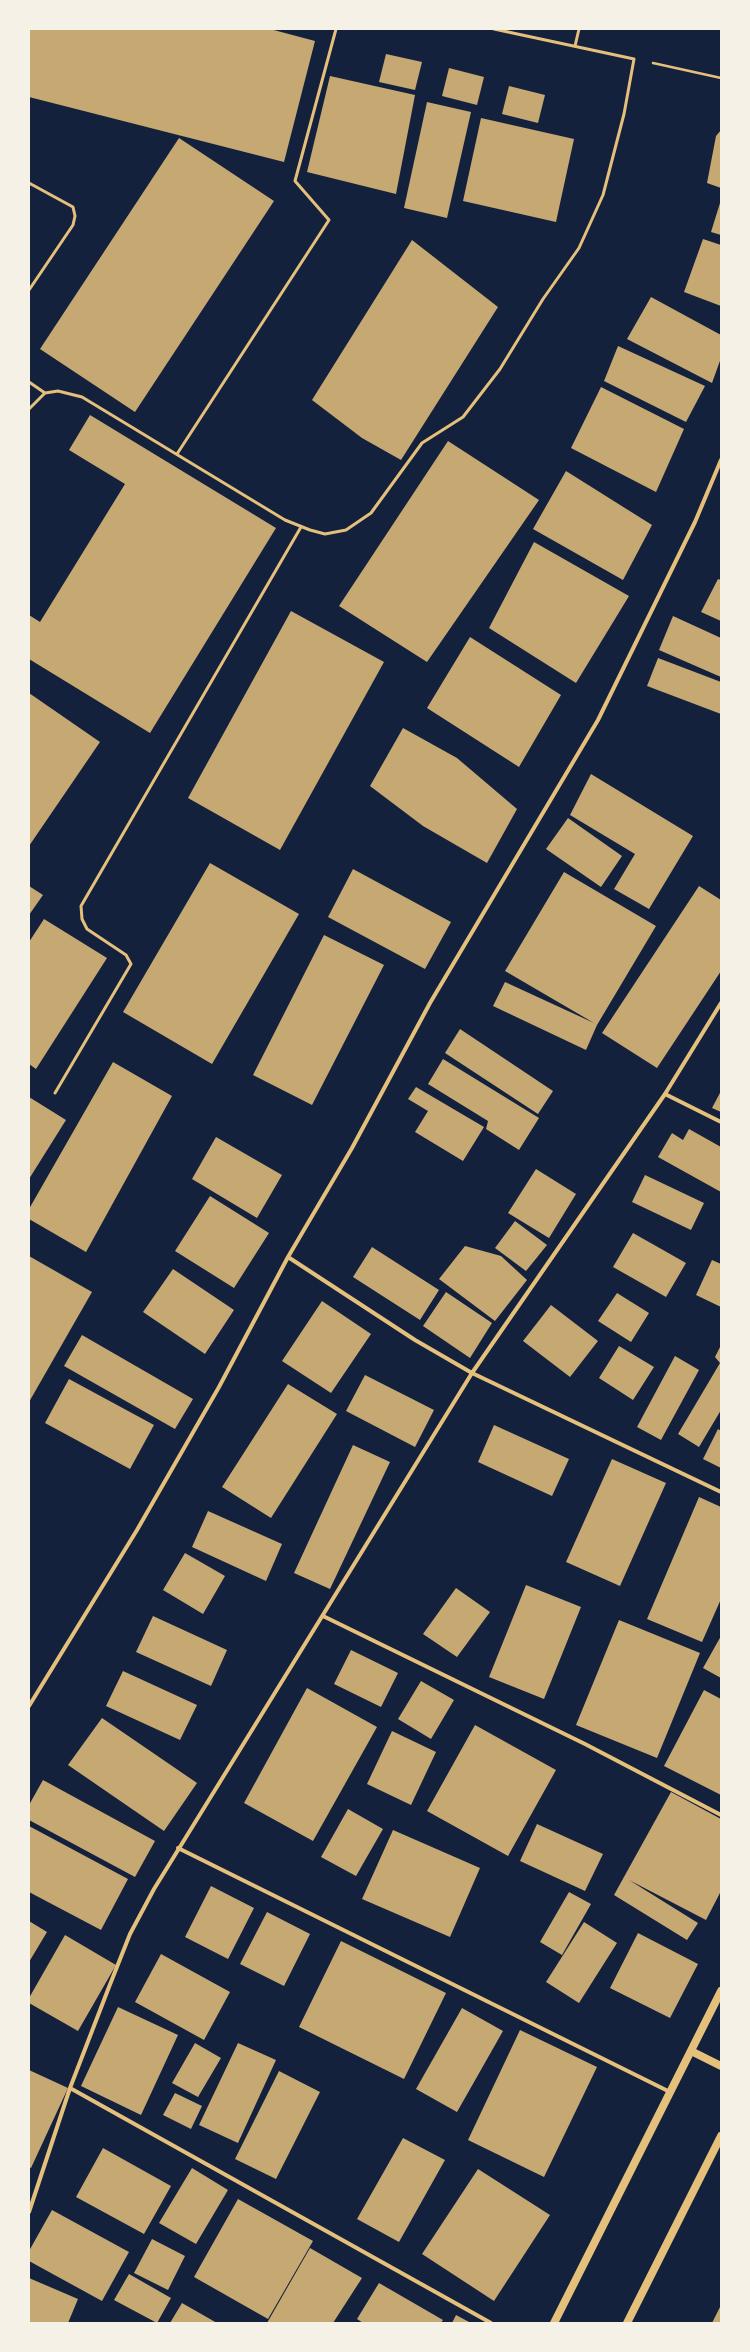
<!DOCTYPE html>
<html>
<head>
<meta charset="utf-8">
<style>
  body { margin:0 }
  #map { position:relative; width:750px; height:2352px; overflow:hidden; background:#14213d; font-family:"Crimson Pro",serif }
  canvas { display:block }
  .frame { position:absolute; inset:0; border:30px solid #f6f1e7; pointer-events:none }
</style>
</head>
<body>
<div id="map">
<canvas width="750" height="2352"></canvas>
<div class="frame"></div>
</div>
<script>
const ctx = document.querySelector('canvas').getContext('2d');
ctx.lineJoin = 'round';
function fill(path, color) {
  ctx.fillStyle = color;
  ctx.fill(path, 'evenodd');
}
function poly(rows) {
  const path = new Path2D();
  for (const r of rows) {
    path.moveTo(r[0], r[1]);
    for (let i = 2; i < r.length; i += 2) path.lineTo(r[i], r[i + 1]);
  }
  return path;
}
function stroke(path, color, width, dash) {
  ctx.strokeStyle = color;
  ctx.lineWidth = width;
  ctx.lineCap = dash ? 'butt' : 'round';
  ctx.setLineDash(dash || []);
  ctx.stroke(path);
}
fill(poly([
  [29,29,270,29,315,41,284,162,29,97],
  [386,54,422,62,415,90,379,82],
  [449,68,484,77,477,105,442,96],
  [330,76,415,95,396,194,307,172],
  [509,86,545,95,538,123,502,114],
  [427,102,471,112,447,218,404,208],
  [481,118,574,139,556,222,463,201],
  [721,130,721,162,717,161,721,162,721,188,707,183,716,136],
  [179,138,274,201,135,412,40,349],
  [720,203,721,203,721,235,711,232],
  [703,239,721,245,721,306,684,292],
  [412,240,498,307,401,460,362,438,312,400],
  [651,297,721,335,721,358,712,383,627,339],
  [618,346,705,386,686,422,604,381],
  [601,387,684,429,656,492,571,448],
  [90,415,276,528,150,733,29,659,29,615,40,622,125,484,69,450],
  [448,441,539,500,427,662,339,606],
  [566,471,652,525,623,580,533,529],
  [534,542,629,596,576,683,489,628],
  [718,579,721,580,721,621,701,612],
  [291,611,384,662,280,850,188,798],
  [673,616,721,638,721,677,659,650],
  [470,637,561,695,519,767,427,708],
  [658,658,721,682,721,714,647,686],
  [29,693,100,742,29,846],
  [403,728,457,758,517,809,487,863,423,826,370,786],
  [591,774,693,836,649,909,614,889,635,854,570,815],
  [568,818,622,856,601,887,546,849],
  [210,863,299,914,212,1064,123,1012],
  [353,869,451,922,425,969,328,917],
  [564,872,656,926,597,1025,586,1050,493,1006,505,982,594,1023,505,971],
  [29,886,43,895,29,915],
  [699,886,721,900,721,971,657,1068,602,1033],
  [44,919,107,958,36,1069,29,1064,29,942],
  [324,935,384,965,312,1105,253,1075],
  [460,1029,553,1091,538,1114,445,1053],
  [443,1059,539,1118,519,1150,486,1129,488,1121,428,1084],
  [113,1062,172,1096,86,1252,29,1219,29,1209],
  [416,1087,484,1127,463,1161,415,1132,428,1111,408,1099],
  [721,1091,721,1112,712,1108],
  [29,1097,66,1120,29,1179],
  [689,1129,721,1147,721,1192,658,1157,672,1133,683,1140],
  [216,1137,282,1175,257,1218,192,1179],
  [536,1169,576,1194,549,1238,508,1213],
  [645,1175,704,1203,691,1230,632,1202],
  [210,1196,269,1233,234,1288,175,1251],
  [515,1221,547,1245,526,1271,495,1248],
  [633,1233,686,1263,666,1297,613,1267],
  [465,1246,501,1256,527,1280,495,1321,439,1279],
  [372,1247,439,1290,420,1320,353,1277],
  [29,1256,92,1292,29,1402],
  [712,1260,721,1264,721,1307,696,1295],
  [173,1269,234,1310,205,1354,143,1312],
  [446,1292,492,1323,470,1358,423,1326],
  [617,1293,649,1313,631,1342,598,1321],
  [322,1301,371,1334,331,1393,282,1361],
  [551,1305,598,1341,570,1377,523,1341],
  [82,1335,193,1399,175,1429,64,1366],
  [721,1345,721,1410,699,1447,678,1434,720,1363,715,1357],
  [619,1346,654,1367,633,1400,599,1378],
  [675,1356,699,1370,661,1440,637,1427],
  [365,1375,434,1410,415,1447,346,1411],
  [69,1379,154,1425,130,1469,45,1423],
  [288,1384,337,1414,271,1518,222,1487],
  [494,1425,569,1459,552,1496,478,1462],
  [718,1429,721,1431,721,1468,703,1459],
  [353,1445,390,1462,330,1589,294,1573],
  [612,1459,666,1483,620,1586,566,1562],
  [699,1497,721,1507,721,1599,702,1642,647,1619],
  [208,1511,282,1544,266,1581,192,1547],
  [185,1553,225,1576,203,1614,163,1590],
  [526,1585,581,1607,544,1699,489,1677],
  [456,1588,490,1612,457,1657,423,1634],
  [153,1616,227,1650,211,1686,136,1652],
  [619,1620,700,1653,657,1758,576,1725],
  [721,1636,721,1678,703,1668],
  [351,1650,398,1673,381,1707,334,1684],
  [123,1671,197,1705,180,1740,106,1706],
  [421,1681,454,1700,431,1739,398,1719],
  [307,1688,377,1727,313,1841,244,1803],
  [704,1690,721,1699,721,1795,664,1766],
  [102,1718,197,1783,164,1831,68,1765],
  [475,1725,556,1770,508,1856,427,1811],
  [392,1731,436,1752,411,1805,367,1784],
  [43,1780,155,1841,135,1877,29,1820,29,1805],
  [671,1792,721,1819,721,1891,706,1920,629,1880,698,1923,687,1940,614,1895],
  [348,1809,383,1829,356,1876,321,1857],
  [537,1824,603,1854,585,1891,520,1861],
  [29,1826,128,1879,101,1930,29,1892],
  [393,1830,480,1868,450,1937,362,1899],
  [211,1886,254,1908,228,1959,185,1937],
  [569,1892,591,1904,562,1955,540,1942],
  [267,1912,310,1934,284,1986,240,1964],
  [29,1921,47,1932,29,1962],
  [584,1922,617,1943,579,2003,546,1982],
  [638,1933,698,1964,670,2018,610,1988],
  [65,1935,116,1965,78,2031,29,2003,29,1998],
  [341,1941,446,1993,404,2079,299,2027],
  [161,1954,230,1992,204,2040,135,2002],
  [118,2007,178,2035,141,2115,81,2086],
  [462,2008,503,2031,457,2112,416,2089],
  [520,2030,597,2067,544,2177,468,2140],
  [195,2043,221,2058,198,2097,172,2083],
  [238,2043,276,2060,238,2143,199,2125],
  [29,2070,68,2088,31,2168,29,2167],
  [279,2071,320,2092,276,2179,235,2159],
  [175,2093,202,2106,191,2129,163,2115],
  [403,2138,445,2160,399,2242,357,2219],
  [103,2148,171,2186,144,2234,76,2197],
  [192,2168,228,2190,196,2244,159,2223],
  [478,2169,550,2215,494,2301,422,2254],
  [238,2199,313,2241,268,2319,194,2277],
  [52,2210,129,2252,102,2301,29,2261,29,2251],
  [152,2239,185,2256,168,2290,134,2273],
  [310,2248,362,2278,333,2323,267,2323],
  [129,2274,171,2298,157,2323,114,2300],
  [29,2278,78,2299,68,2323,29,2323],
  [379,2283,443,2320,441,2323,363,2323,357,2319],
  [182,2303,217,2323,170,2323],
  [721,2305,721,2323,712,2323],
  [456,2315,471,2323,452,2323]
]), '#c6a872');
stroke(poly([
  [653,63,721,78]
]), '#e5c07b', 2.5);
stroke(poly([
  [575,46,579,29],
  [29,183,73,207,75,216,73,225,29,290],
  [29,382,45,393],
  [29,409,45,393,58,391,82,397,285,520,310,530,325,534,346,530,371,513,422,443,463,417,500,369,543,299,579,248,603,195,624,114,634,59,494,29],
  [177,454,329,220,295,181,336,29],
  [55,1093,131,964,126,955,87,929,82,919,81,906,301,527]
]), '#e5c07b', 3);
stroke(poly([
  [665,1094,721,1122],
  [288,1257,415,1340,472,1373,721,1492],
  [323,1616,585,1744,721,1815],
  [29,1706,137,1530,219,1387,288,1257,352,1148,430,1003,598,720,695,522,721,460],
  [178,1848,670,2092],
  [70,2088,491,2323],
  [29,2212,70,2088,109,1987,130,1934,154,1889,472,1373,665,1094,721,1003]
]), '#e5c07b', 4);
stroke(poly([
  [691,2051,721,2066],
  [554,2323,721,1991],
  [627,2323,721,2136]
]), '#e5c07b', 8);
</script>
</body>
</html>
